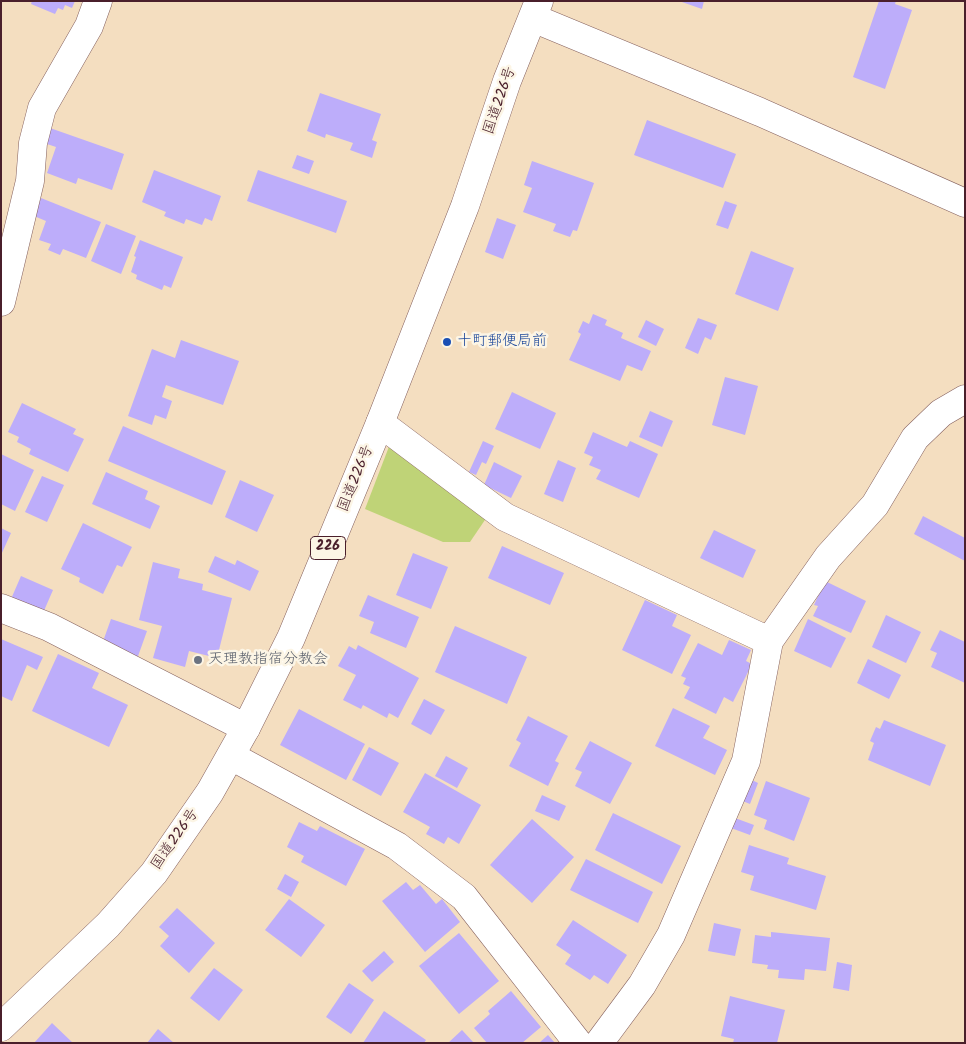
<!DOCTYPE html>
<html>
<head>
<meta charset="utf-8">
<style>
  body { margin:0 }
  #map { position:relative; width:966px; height:1044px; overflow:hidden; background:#f4dec0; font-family:Kalam,sans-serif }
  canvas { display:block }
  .frame { position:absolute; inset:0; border:2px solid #4a1f2b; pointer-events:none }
</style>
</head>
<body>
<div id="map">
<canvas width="966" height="1044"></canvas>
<div class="frame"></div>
</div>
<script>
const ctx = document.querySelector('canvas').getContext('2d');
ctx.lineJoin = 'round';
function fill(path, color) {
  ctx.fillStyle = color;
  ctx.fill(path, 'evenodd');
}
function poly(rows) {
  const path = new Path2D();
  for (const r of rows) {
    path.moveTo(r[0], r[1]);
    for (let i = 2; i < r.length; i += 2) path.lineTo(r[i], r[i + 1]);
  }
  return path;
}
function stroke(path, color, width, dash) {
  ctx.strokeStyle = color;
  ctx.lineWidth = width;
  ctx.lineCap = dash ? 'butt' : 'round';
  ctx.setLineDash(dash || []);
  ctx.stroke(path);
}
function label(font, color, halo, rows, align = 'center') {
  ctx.font = font + ' Kalam,"Klee One",sans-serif';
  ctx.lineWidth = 5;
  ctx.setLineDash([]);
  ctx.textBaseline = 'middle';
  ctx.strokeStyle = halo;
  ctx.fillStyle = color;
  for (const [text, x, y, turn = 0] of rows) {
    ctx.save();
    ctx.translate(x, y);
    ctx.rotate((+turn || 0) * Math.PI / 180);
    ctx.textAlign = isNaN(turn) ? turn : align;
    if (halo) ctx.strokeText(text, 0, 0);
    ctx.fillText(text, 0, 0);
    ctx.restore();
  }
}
fill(poly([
  [390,444,489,514,470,542,443,542,365,509]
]), '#bfd377');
fill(poly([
  [32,1,75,1,72,8,65,5,63,10,58,8,55,14,31,4],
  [679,1,704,1,702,9],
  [879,1,896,1,895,4,912,10,885,89,853,77],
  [320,93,381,114,372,140,377,142,372,158,350,150,353,143,326,134,325,138,307,131],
  [647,120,736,154,723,188,634,155],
  [50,128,124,154,112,190,78,178,76,184,47,173,56,147,44,143],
  [297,155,314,161,309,174,292,168],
  [532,161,594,183,577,231,573,230,570,237,553,231,556,224,523,212,532,188,524,185],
  [154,170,221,196,212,221,205,218,202,225,186,219,184,224,164,216,166,212,142,202],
  [258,170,347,201,336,233,247,201],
  [41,198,101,222,86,258,63,249,60,255,48,250,51,244,39,240,46,221,34,216],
  [725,201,737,205,728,229,716,225],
  [497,218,516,225,503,259,485,252],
  [106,224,136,236,121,274,91,261],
  [140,240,183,257,171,288,164,285,162,290,136,279,137,275,131,272,136,257,134,256],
  [751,251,794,268,778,311,735,294],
  [593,314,607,320,605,325,623,333,621,338,651,351,642,371,627,365,620,381,569,360,581,334,578,332,583,321,589,324],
  [698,318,717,325,711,340,705,337,698,354,685,348],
  [646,320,664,329,656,346,638,337],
  [181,340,239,361,223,405,166,385,162,397,172,401,166,419,155,415,152,425,128,416,152,349,175,358],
  [725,377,758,386,745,435,712,425],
  [512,392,556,413,540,449,495,429],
  [22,403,76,429,73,434,84,439,68,472,29,454,31,449,17,442,19,437,8,432],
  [650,411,673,421,662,447,639,437],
  [123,426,226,471,212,505,108,461],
  [593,432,627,447,630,441,658,454,639,498,596,479,601,470,589,465,593,457,584,453],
  [483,441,494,446,486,464,482,462,476,475,469,472],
  [1,454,34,470,15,511,1,504],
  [558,460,576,468,563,502,544,494],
  [494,462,522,476,511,498,484,485],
  [106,472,148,491,145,499,160,506,150,529,92,504],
  [42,476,64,485,47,522,25,512],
  [240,480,274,495,257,532,225,517],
  [923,516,965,538,965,561,914,534],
  [83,523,132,547,122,567,117,565,103,594,79,582,80,578,61,569],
  [1,528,11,533,1,555],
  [714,530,756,550,743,578,700,558],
  [502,546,564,573,550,605,488,578],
  [413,553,448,567,431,609,396,595],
  [215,556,235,565,237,560,259,571,250,591,208,572],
  [153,562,180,569,178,578,203,584,202,590,232,598,217,658,189,651,185,667,153,658,162,626,139,620],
  [21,576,53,590,43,613,11,599],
  [825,581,866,601,851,633,813,616,818,606,814,605],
  [368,595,419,617,406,648,370,633,374,622,359,616],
  [645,600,677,615,672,626,691,635,672,674,622,650],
  [886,615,921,632,906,663,872,647],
  [111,619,147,631,137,659,101,647],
  [808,619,846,638,831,668,794,651],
  [455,626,527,657,507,704,435,672],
  [940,630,965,642,965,683,931,667,937,653,930,650],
  [1,639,43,657,37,670,27,665,12,701,1,696],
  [729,640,751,650,746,661,752,664,733,702,724,697,716,714,684,698,690,687,683,684,686,678,681,676,698,643,722,655],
  [358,645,419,678,398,718,389,713,387,718,363,705,361,709,343,700,356,675,338,666,349,646,356,650],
  [58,654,99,673,92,688,128,705,109,747,32,711],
  [868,659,901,675,889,699,857,683],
  [424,699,445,710,431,735,411,724],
  [673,708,710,726,703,738,727,750,715,775,655,746],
  [299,709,365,744,346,780,280,745],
  [528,716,568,736,555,761,559,763,548,786,509,766,521,743,516,740],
  [884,720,946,745,930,786,868,760,874,743,870,741,876,727,880,729],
  [590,741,632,763,610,804,575,786,582,772,575,769],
  [369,747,399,763,381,796,352,780],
  [446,756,468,768,457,788,435,776],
  [425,773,481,805,459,844,448,837,444,844,426,834,430,827,403,812],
  [748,778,758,783,750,804,740,800],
  [766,781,810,798,794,841,764,829,767,820,754,815],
  [542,795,566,806,559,821,535,811],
  [613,813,681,846,662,884,595,850],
  [735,818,754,825,750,835,731,828],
  [532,819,574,857,532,903,490,865],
  [299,822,317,831,320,826,365,849,346,886,301,862,304,856,287,847],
  [749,845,789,858,787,864,826,876,816,910,750,890,754,876,741,872],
  [586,859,653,892,638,923,570,890],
  [285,874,299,882,291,897,277,889],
  [406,882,413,890,420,885,436,904,442,899,460,922,425,952,382,901],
  [289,899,325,925,301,957,265,930],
  [177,908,215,943,189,973,160,946,169,936,159,927],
  [573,920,627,955,608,984,594,975,590,980,565,964,571,955,556,945],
  [714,923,741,929,735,956,708,951],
  [771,932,830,938,826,971,805,969,804,980,778,978,779,970,767,969,768,965,752,963,755,935,771,937],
  [459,933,499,981,459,1014,419,966],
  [384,951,394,962,372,982,362,971],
  [837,962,852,965,849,991,833,988],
  [214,968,243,990,219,1021,190,998],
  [349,983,374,1000,351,1034,326,1017],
  [511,991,541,1027,522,1043,487,1043,474,1028,490,1014,488,1011],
  [730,996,785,1010,777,1043,733,1043,734,1039,721,1036],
  [384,1011,426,1040,424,1043,363,1043],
  [52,1023,73,1043,34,1043],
  [158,1029,174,1043,147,1043],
  [462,1030,474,1043,448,1043],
  [548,1035,555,1043,539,1043]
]), '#bdadfa');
const minor = poly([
  [533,18,760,112,965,203],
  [1,302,30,181,33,143,42,108,89,26,98,1],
  [380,423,505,517,769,641],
  [1,608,49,627,246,728],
  [231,756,397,846,464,897,578,1043],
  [599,1043,642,985,671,935,746,761,769,641,828,557,875,505,915,438,941,413,965,399]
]);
const highway = poly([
  [1,1027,108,925,154,873,210,792,246,728,291,638,380,423,465,206,507,81,539,1]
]);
stroke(minor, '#86625f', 29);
stroke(highway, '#86625f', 29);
stroke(minor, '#fff', 28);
stroke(highway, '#fff', 28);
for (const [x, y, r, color] of [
  [447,342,5,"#1a4fb4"],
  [198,660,5,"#6b7280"]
]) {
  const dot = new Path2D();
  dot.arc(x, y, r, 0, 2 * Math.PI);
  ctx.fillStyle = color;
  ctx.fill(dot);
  stroke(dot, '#fcf5e5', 2);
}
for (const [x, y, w] of [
  [328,548,35]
]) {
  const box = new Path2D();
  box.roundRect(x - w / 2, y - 11.5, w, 23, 4);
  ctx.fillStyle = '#fcf5e5';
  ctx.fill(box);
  stroke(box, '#4a1f2b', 1);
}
label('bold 14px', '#4a1f2b', null, [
  ["226",328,548]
]);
label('15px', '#4a1f2b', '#fcf5e5', [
  ["国道226号",501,101,-71],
  ["国道226号",357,479,-68],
  ["国道226号",176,840,-55]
]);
label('15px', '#164399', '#fcf5e5', [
  ["十町郵便局前",457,342]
], 'left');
label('15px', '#5b616d', '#fcf5e5', [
  ["天理教指宿分教会",208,660]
], 'left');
</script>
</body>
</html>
